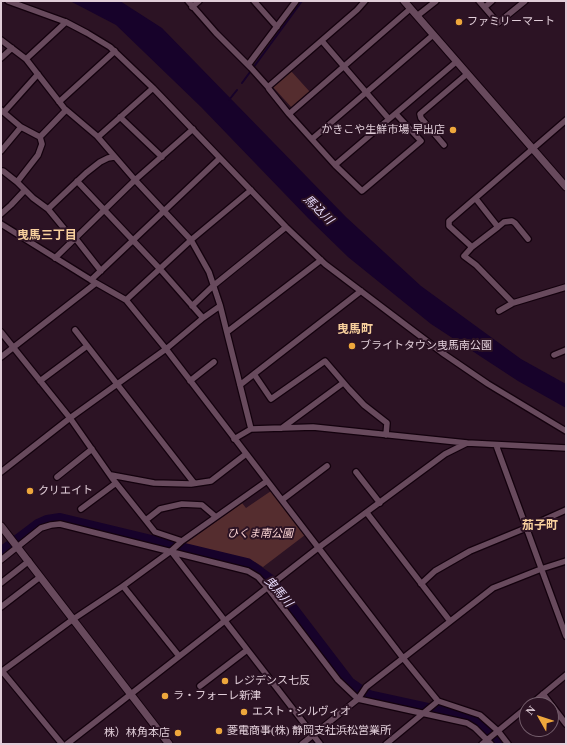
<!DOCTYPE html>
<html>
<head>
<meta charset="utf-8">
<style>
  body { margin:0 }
  #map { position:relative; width:567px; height:745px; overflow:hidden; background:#2c1324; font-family:"Times New Roman",serif }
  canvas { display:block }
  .frame { position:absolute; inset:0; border:2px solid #e1ced9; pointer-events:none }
  .north { position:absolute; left:519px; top:697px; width:40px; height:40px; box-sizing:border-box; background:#2c1324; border:1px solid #745e6c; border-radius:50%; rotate:309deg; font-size:11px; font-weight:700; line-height:16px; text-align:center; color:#e1ced9 }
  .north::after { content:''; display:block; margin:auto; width:14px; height:18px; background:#eea73c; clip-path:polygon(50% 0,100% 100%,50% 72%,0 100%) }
</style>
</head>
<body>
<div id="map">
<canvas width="567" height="745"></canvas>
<div class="frame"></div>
<div class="north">N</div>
</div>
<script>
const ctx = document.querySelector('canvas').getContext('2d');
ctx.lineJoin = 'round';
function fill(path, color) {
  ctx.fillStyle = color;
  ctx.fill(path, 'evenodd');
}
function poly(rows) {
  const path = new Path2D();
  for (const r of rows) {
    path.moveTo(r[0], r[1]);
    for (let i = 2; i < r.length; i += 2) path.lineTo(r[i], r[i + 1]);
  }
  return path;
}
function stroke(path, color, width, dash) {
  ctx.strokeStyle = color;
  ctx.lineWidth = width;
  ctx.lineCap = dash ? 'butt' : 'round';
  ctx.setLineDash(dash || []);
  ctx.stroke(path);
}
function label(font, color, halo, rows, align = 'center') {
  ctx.font = font + ' "Times New Roman","Noto Sans JP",serif';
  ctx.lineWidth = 4;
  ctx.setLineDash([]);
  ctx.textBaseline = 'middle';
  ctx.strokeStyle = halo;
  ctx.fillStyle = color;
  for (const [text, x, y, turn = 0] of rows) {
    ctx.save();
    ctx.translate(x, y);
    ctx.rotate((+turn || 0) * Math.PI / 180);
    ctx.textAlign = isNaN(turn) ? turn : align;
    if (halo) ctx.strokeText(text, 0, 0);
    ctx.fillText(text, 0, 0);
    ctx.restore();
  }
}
fill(poly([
  [291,71,310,92,292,108,273,87],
  [271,491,305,535,263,567,255,562,182,546,242,503,246,508]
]), '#552d2f');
fill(poly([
  [70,1,120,1,162,28,346,217,421,286,521,359,566,384,566,408,518,381,431,324,348,257,308,218,201,107,116,25]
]), '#17022a');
stroke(poly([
  [242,83,302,1],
  [229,100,237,90]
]), '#17022a', 2);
stroke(poly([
  [1,553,38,525,47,521,60,519,247,564,271,581,349,683,359,690,369,696,470,718,480,724,498,744]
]), '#17022a', 12);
const minor = poly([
  [8,1,66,22,87,33,110,47,153,88,286,227,325,264,444,354,488,384,566,431],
  [188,1,216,33,251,68,268,87,269,89,289,114,335,165,456,62],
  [254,1,277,27],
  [479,1,498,23,525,1],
  [192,7,199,1],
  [485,7,492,1],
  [417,16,436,1],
  [1,40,26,59,64,108,97,136,135,180,191,240,209,272,220,305,251,429],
  [322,41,389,119],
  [1,58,12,48],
  [26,59,66,22],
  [248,65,296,1],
  [268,87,357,10,365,1],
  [59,102,115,51],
  [1,110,21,127,40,137,66,110],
  [4,112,38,74],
  [289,114,410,9],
  [120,117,162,157],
  [98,137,153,88],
  [312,139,433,35],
  [444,145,421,118,420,114,467,74],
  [1,151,21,127],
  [335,165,362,191,421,141,396,114],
  [1,171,3,171,17,182,33,198,48,209,67,232,76,239,101,271],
  [77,181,160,269,203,318,220,306],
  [17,182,38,155,42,144,40,137],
  [48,209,86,173,100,162,108,158,114,157],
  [1,214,11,205,25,190],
  [1,224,91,280,126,300,166,349,403,658,438,701,480,715,498,731,508,744],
  [498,227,504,222,512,221,515,223,528,239],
  [472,247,498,227,476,199],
  [55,258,135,180,193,129],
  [91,280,220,158],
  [126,300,191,240,251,190],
  [513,303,476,265,464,256,472,247,449,226,449,221,566,120],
  [192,306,213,286,286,227],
  [499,311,513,303,566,287],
  [75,330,194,483],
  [1,332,70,418,112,478,155,532,182,541],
  [227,332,321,260],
  [554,355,566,350],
  [1,357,96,283],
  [254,374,361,291],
  [40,381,87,346],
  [190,381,214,362],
  [240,385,254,374,271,399,325,361,349,389,364,405,387,423,386,435],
  [282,428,343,383],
  [234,439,251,429,313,427,467,443],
  [496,445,566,636],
  [1,472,70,418,166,349,203,318],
  [356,472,380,503],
  [111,475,154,483,191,484,211,481,246,454],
  [57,477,92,449],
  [282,500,327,466],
  [81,509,116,483],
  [367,513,450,621],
  [146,520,160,509,182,504,202,505,216,517],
  [171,551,320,744],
  [1,560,41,528,51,525,60,524,248,571,258,577,267,587,338,680,358,699,467,723,475,728,491,744],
  [1,583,29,561],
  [421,584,435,571,470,551,526,528,566,510],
  [123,586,179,656],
  [1,607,40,577],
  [2,671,62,744],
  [1,672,72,620,123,586,171,551,182,541,267,481],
  [200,686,247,650],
  [543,694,566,724],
  [530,705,566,675],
  [67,744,318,548,445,454,467,443,566,448],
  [302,744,358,699,366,687,493,588,541,569,566,561],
  [386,744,438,701],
  [482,744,527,707]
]);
const tertiary = poly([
  [404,1,566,187],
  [1,526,169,744]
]);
stroke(minor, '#13010d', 8);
stroke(tertiary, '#13010d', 9);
stroke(minor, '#684a5d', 5.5);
stroke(tertiary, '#684a5d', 7);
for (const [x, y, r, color] of [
  [459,22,4,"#eea73c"],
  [453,130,4,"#eea73c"],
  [352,346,4,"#eea73c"],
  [30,491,4,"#eea73c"],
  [225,681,4,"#eea73c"],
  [165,696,4,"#eea73c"],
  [244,712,4,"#eea73c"],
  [219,731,4,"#eea73c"],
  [178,733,4,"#eea73c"]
]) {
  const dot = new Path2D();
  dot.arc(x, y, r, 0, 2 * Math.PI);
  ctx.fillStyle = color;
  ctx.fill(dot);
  stroke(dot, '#2c1324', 1.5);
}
label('11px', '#e1ced9', '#2c1324', [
  ["ファミリーマート",467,22],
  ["かきこや生鮮市場 早出店",445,130,"right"],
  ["ブライトタウン曳馬南公園",360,346],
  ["クリエイト",38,491],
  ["レジデンス七反",233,681],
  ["ラ・フォーレ新津",173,696],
  ["エスト・シルヴィオ",252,712],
  ["菱電商事(株) 静岡支社浜松営業所",227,731],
  ["株）林角本店",170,733,"right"]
], 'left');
label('italic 11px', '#fad3d3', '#2c1324', [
  ["ひくま南公園",260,534]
]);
label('italic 12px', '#e7dafa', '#2c1324', [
  ["馬込川",318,210,44],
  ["曳馬川",278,592,49]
]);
label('bold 12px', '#f8d09d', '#2c1324', [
  ["曳馬三丁目",47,236],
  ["曳馬町",355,330],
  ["茄子町",540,526]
]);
</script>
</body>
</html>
